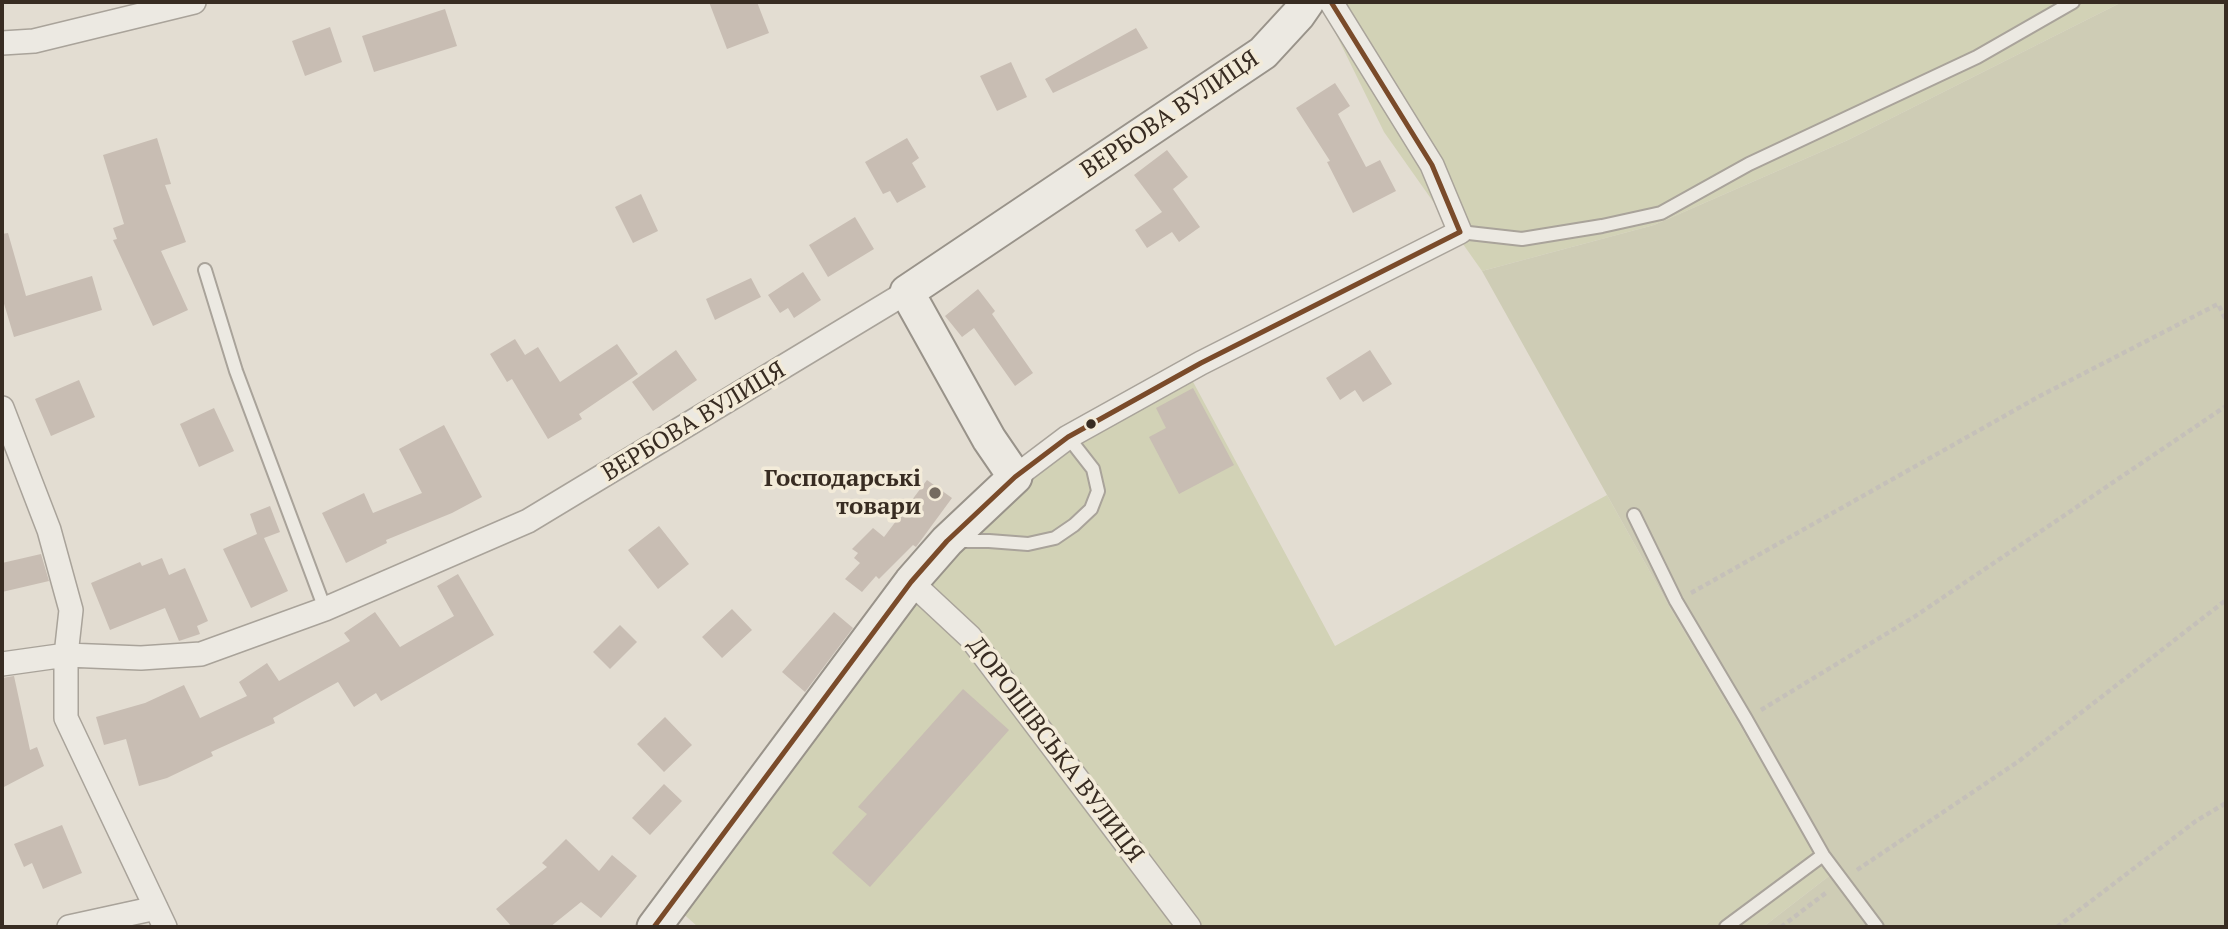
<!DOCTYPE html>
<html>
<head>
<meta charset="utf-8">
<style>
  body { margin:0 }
  #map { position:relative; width:2228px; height:929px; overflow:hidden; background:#e3ddd2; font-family:"PT Serif",serif }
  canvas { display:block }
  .frame { position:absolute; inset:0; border:4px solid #382c22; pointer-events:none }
</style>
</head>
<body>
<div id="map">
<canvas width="2228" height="929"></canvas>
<div class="frame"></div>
</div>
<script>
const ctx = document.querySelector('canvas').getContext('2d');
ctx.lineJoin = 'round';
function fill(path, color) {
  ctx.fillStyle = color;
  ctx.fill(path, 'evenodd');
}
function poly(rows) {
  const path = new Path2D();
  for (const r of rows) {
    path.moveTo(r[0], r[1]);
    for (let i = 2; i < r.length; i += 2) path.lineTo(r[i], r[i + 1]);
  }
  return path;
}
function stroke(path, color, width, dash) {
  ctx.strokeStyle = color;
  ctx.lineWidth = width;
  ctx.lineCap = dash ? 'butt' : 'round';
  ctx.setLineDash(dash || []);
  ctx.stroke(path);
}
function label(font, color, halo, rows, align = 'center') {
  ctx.font = font + ' "PT Serif",serif';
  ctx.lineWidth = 7;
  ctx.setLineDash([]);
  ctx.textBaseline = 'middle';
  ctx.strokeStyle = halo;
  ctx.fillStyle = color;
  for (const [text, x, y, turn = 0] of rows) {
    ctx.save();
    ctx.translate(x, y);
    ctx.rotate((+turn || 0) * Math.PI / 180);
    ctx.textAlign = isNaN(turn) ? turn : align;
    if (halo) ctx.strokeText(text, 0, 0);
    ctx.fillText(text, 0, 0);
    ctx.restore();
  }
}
fill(poly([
  [1323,2,2122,2,1848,140,1654,225,1482,271,1384,132,1329,20],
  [1191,378,1335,646,1607,495,1669,606,1829,876,1763,927,698,927,668,900,998,480]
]), '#d2d2b6');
fill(poly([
  [2122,2,2226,2,2226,927,1763,927,1829,876,1669,606,1482,271,1654,225,1848,140]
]), '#ceccb5');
fill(poly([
  [709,2,757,2,769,33,727,49],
  [445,9,457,46,374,72,362,36],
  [330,27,342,62,305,76,292,41],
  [1136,28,1148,48,1053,93,1045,79],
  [1011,62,1027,97,997,111,980,76],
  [1335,83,1350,106,1338,114,1366,167,1380,160,1396,191,1353,213,1327,162,1330,161,1296,108],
  [157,138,171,184,165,185,186,242,161,251,188,310,153,326,113,240,117,239,113,228,124,224,103,155],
  [907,138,919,158,912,163,926,187,897,203,890,191,883,194,865,162],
  [1167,150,1188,177,1173,189,1200,227,1179,242,1172,232,1147,248,1135,230,1162,212,1134,175],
  [641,194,658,231,633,243,615,207],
  [855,217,874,249,828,277,809,245],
  [8,233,26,296,92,276,102,310,14,337,2,297,2,234],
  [803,272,821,300,794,318,788,308,780,313,768,295],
  [751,278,761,297,715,320,706,299],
  [978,289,995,311,992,314,1033,373,1015,386,974,328,962,337,945,316],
  [515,339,525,355,538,347,560,382,617,344,638,374,579,414,582,419,548,439,512,379,507,382,490,354],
  [676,350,697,380,653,411,632,382],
  [1370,350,1392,384,1363,402,1355,390,1340,400,1326,378],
  [79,380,95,417,51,436,35,399],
  [1193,388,1234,465,1179,494,1149,437,1166,428,1156,408],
  [214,408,234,451,199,467,180,424],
  [444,425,482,497,452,513,386,540,387,543,346,563,322,513,364,493,373,513,422,493,399,449],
  [927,480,952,498,916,547,913,545,879,579,876,576,862,592,845,579,860,563,854,558,858,553,852,549,873,528,884,537],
  [270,506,280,532,264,538,288,591,251,608,223,549,257,534,250,514],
  [659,526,689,564,658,589,628,550],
  [41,554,49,581,2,592,2,563],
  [162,558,169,575,185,568,208,621,197,626,200,634,179,641,165,608,110,630,91,583,140,562,142,566],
  [458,574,494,635,381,701,376,693,354,707,338,682,273,718,275,723,211,752,213,756,167,778,139,786,126,739,104,745,96,717,145,703,184,685,200,718,247,696,239,682,267,663,279,681,350,641,344,633,375,612,400,647,454,616,437,586],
  [732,609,752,630,722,658,702,637],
  [834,612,853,628,805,692,782,672],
  [620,625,637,642,610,669,593,652],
  [14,676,30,750,37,747,44,766,2,788,2,678],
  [963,689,1009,730,870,887,832,853,867,814,858,807],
  [665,717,692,745,664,772,637,744],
  [664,784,682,801,650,835,632,818],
  [62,825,82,873,43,889,32,863,24,867,14,844],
  [566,839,599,871,612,855,637,876,601,918,581,902,550,927,512,927,496,909,547,867,542,863]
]), '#c8bdb3');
const lane = poly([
  [1460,232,1522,239,1602,226,1661,213,1749,164,1977,57,2073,2],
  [205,270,236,371,325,609],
  [1634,515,1676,601,1746,719,1823,855,1877,927],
  [955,541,989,541,1028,544,1055,538,1074,525,1091,509,1098,491,1093,469,1068,437],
  [1726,927,1823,855]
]);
const street = poly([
  [2,43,34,41,194,2],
  [2,408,49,530,71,610,66,655,66,718,165,927],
  [1015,477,1068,437,1201,363,1460,232,1432,165,1331,2],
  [911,582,970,637,1189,927],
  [2,664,66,655,141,658,201,654,325,609,528,521,907,292],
  [69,927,156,908]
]);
const secondary = poly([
  [654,927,911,582,947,541,1015,477,989,439,907,292,1263,53,1298,15,1307,2]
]);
stroke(lane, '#a9a39a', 16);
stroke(street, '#a9a39a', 26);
stroke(secondary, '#99938a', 37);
stroke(poly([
  [1691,593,2038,397,2218,304,2226,320],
  [1761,710,1914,617,2226,406],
  [1857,870,2019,761,2226,600],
  [1781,927,1827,892],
  [2057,927,2196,821,2226,803]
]), '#c5c0b9', 4.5, [5, 3.5]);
stroke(lane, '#ece9e2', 12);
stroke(street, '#ece9e2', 23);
stroke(secondary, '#ece9e2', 33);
stroke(poly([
  [654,927,911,582,947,541,1015,477,1068,437,1201,363,1460,232,1432,165,1331,2]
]), '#7a4b2a', 5);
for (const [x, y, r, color] of [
  [1091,424,6,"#382c22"],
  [935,493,7,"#746a60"]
]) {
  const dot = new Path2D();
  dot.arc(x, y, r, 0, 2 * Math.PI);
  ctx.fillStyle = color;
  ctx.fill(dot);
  stroke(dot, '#f3ebd9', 2.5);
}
label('24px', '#382c22', '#f3ebd9', [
  ["ВЕРБОВА ВУЛИЦЯ",1170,115,-34],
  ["ВЕРБОВА ВУЛИЦЯ",694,422,-31],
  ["ДОРОШІВСЬКА ВУЛИЦЯ",1055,750,53]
]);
label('bold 24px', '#382c22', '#f3ebd9', [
  ["Господарські",921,479],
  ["товари",921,507]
], 'right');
</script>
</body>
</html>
